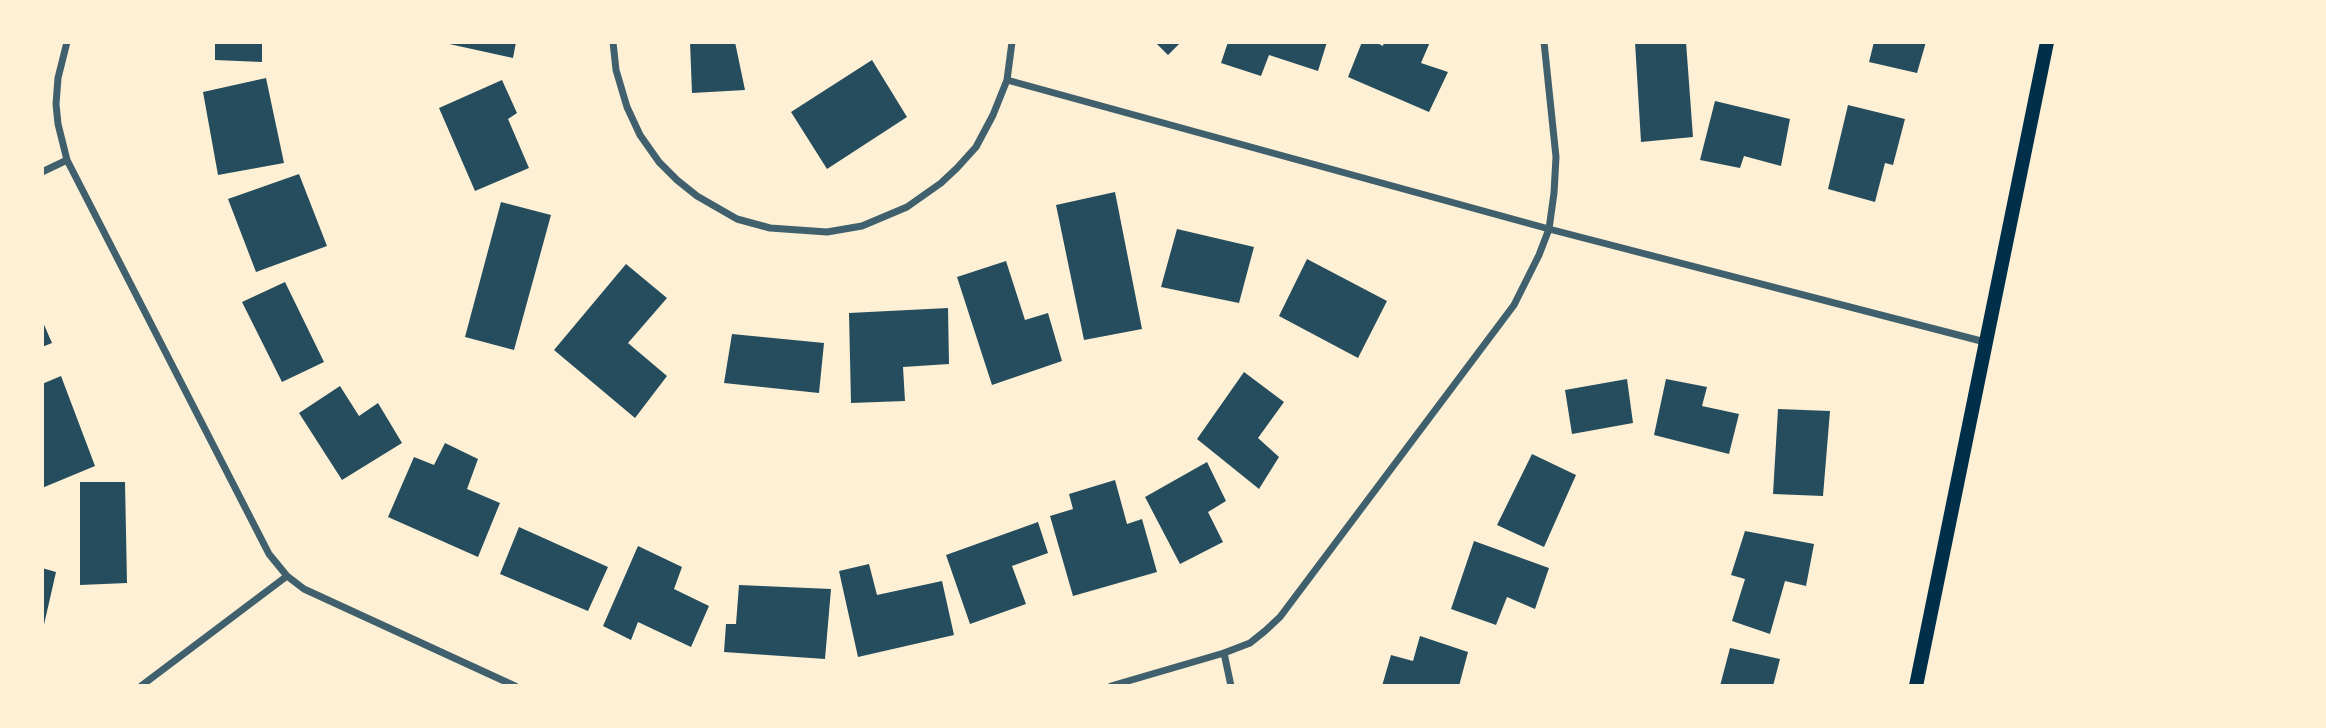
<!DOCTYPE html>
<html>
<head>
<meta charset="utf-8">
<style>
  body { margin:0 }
  #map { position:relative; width:2326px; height:728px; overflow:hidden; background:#fdf0d5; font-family:"Noto Serif",serif }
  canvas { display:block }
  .frame { position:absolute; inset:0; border:44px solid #fdf0d5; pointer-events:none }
</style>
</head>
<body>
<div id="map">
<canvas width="2326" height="728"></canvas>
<div class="frame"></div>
</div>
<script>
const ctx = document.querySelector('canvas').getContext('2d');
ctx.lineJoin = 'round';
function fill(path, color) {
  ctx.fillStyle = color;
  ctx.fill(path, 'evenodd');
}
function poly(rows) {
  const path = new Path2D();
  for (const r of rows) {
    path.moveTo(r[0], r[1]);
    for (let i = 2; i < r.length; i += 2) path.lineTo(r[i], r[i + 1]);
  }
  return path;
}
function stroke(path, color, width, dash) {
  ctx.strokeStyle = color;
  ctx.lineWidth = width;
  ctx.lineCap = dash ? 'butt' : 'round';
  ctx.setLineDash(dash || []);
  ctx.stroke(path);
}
fill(poly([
  [215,42,262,42,262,62,215,60],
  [440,42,516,42,513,58],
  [690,42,735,42,745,90,692,93],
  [1155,42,1181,42,1168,55],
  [1228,42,1327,42,1318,71,1269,55,1261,76,1221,63],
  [1362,42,1375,42,1383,46,1384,42,1430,42,1421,63,1448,72,1429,112,1348,77],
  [1635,42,1686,42,1693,137,1641,142],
  [1874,42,1926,42,1917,73,1869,62],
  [872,60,907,117,827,169,791,112],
  [266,78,284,163,218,175,203,92],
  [502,80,517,113,508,119,529,168,475,191,439,108],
  [1715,101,1790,119,1781,166,1744,156,1740,168,1700,160],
  [1848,105,1905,119,1893,165,1885,163,1875,202,1828,189],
  [299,174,327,246,256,272,228,199],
  [1115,192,1142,329,1084,340,1056,205],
  [501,202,551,215,514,350,465,337],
  [1177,229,1254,247,1239,303,1161,287],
  [1307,259,1387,301,1358,358,1279,316],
  [1006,261,1025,320,1048,313,1062,361,992,385,957,277],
  [626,264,667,298,628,343,667,376,635,418,554,350],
  [285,282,324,362,282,382,242,302],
  [948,308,949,364,903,367,905,401,851,403,849,313],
  [42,320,52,343,42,347],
  [732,334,824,343,819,393,724,383],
  [1244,372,1284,402,1258,438,1279,457,1259,489,1197,439],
  [61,376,95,466,42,488,42,384],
  [1627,379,1633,423,1572,434,1565,390],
  [1666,379,1707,387,1702,406,1739,414,1729,454,1654,435],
  [340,386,359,416,378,403,402,443,342,480,299,413],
  [1778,409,1830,411,1823,496,1773,494],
  [445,443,478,459,467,489,500,503,478,557,388,517,414,457,434,465],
  [1532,454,1576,475,1544,547,1497,525],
  [1207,462,1226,501,1208,512,1223,542,1180,564,1145,497],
  [1115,480,1127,524,1142,519,1157,572,1073,596,1050,516,1073,509,1069,494],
  [80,482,125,482,127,583,80,585],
  [1038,522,1048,553,1012,566,1026,604,970,624,946,555],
  [519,527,608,567,588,611,500,574],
  [1745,531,1814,544,1806,586,1785,581,1770,634,1732,621,1745,579,1731,575],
  [1474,541,1549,568,1535,609,1507,597,1496,625,1451,609],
  [638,546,682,567,674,589,709,606,691,647,638,622,631,640,603,626],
  [869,564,877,595,942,581,954,635,858,657,839,571],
  [42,568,56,572,43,629,42,629],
  [739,585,831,589,825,659,724,652,726,624,736,624],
  [1420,636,1468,652,1459,686,1382,686,1391,655,1413,661],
  [1730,648,1780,659,1773,686,1720,686]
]), '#264d5e');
stroke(poly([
  [67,42,58,78,56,104,58,124,67,160,269,554,287,576,304,589,515,686],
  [613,42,616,70,627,107,640,135,659,162,677,180,697,196,737,219,770,228,827,232,862,226,907,207,941,183,957,168,976,147,993,115,1007,80,1012,42],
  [1007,80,1549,229,1985,342],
  [42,172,67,160],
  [1224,653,1231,686],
  [141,686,287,576],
  [1111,686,1224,653,1250,643,1265,631,1280,617,1514,305,1539,255,1549,229,1554,193,1556,157,1544,42]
]), '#3f606c', 7);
stroke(poly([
  [1916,686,2047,42]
]), '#003049', 14);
</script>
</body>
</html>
